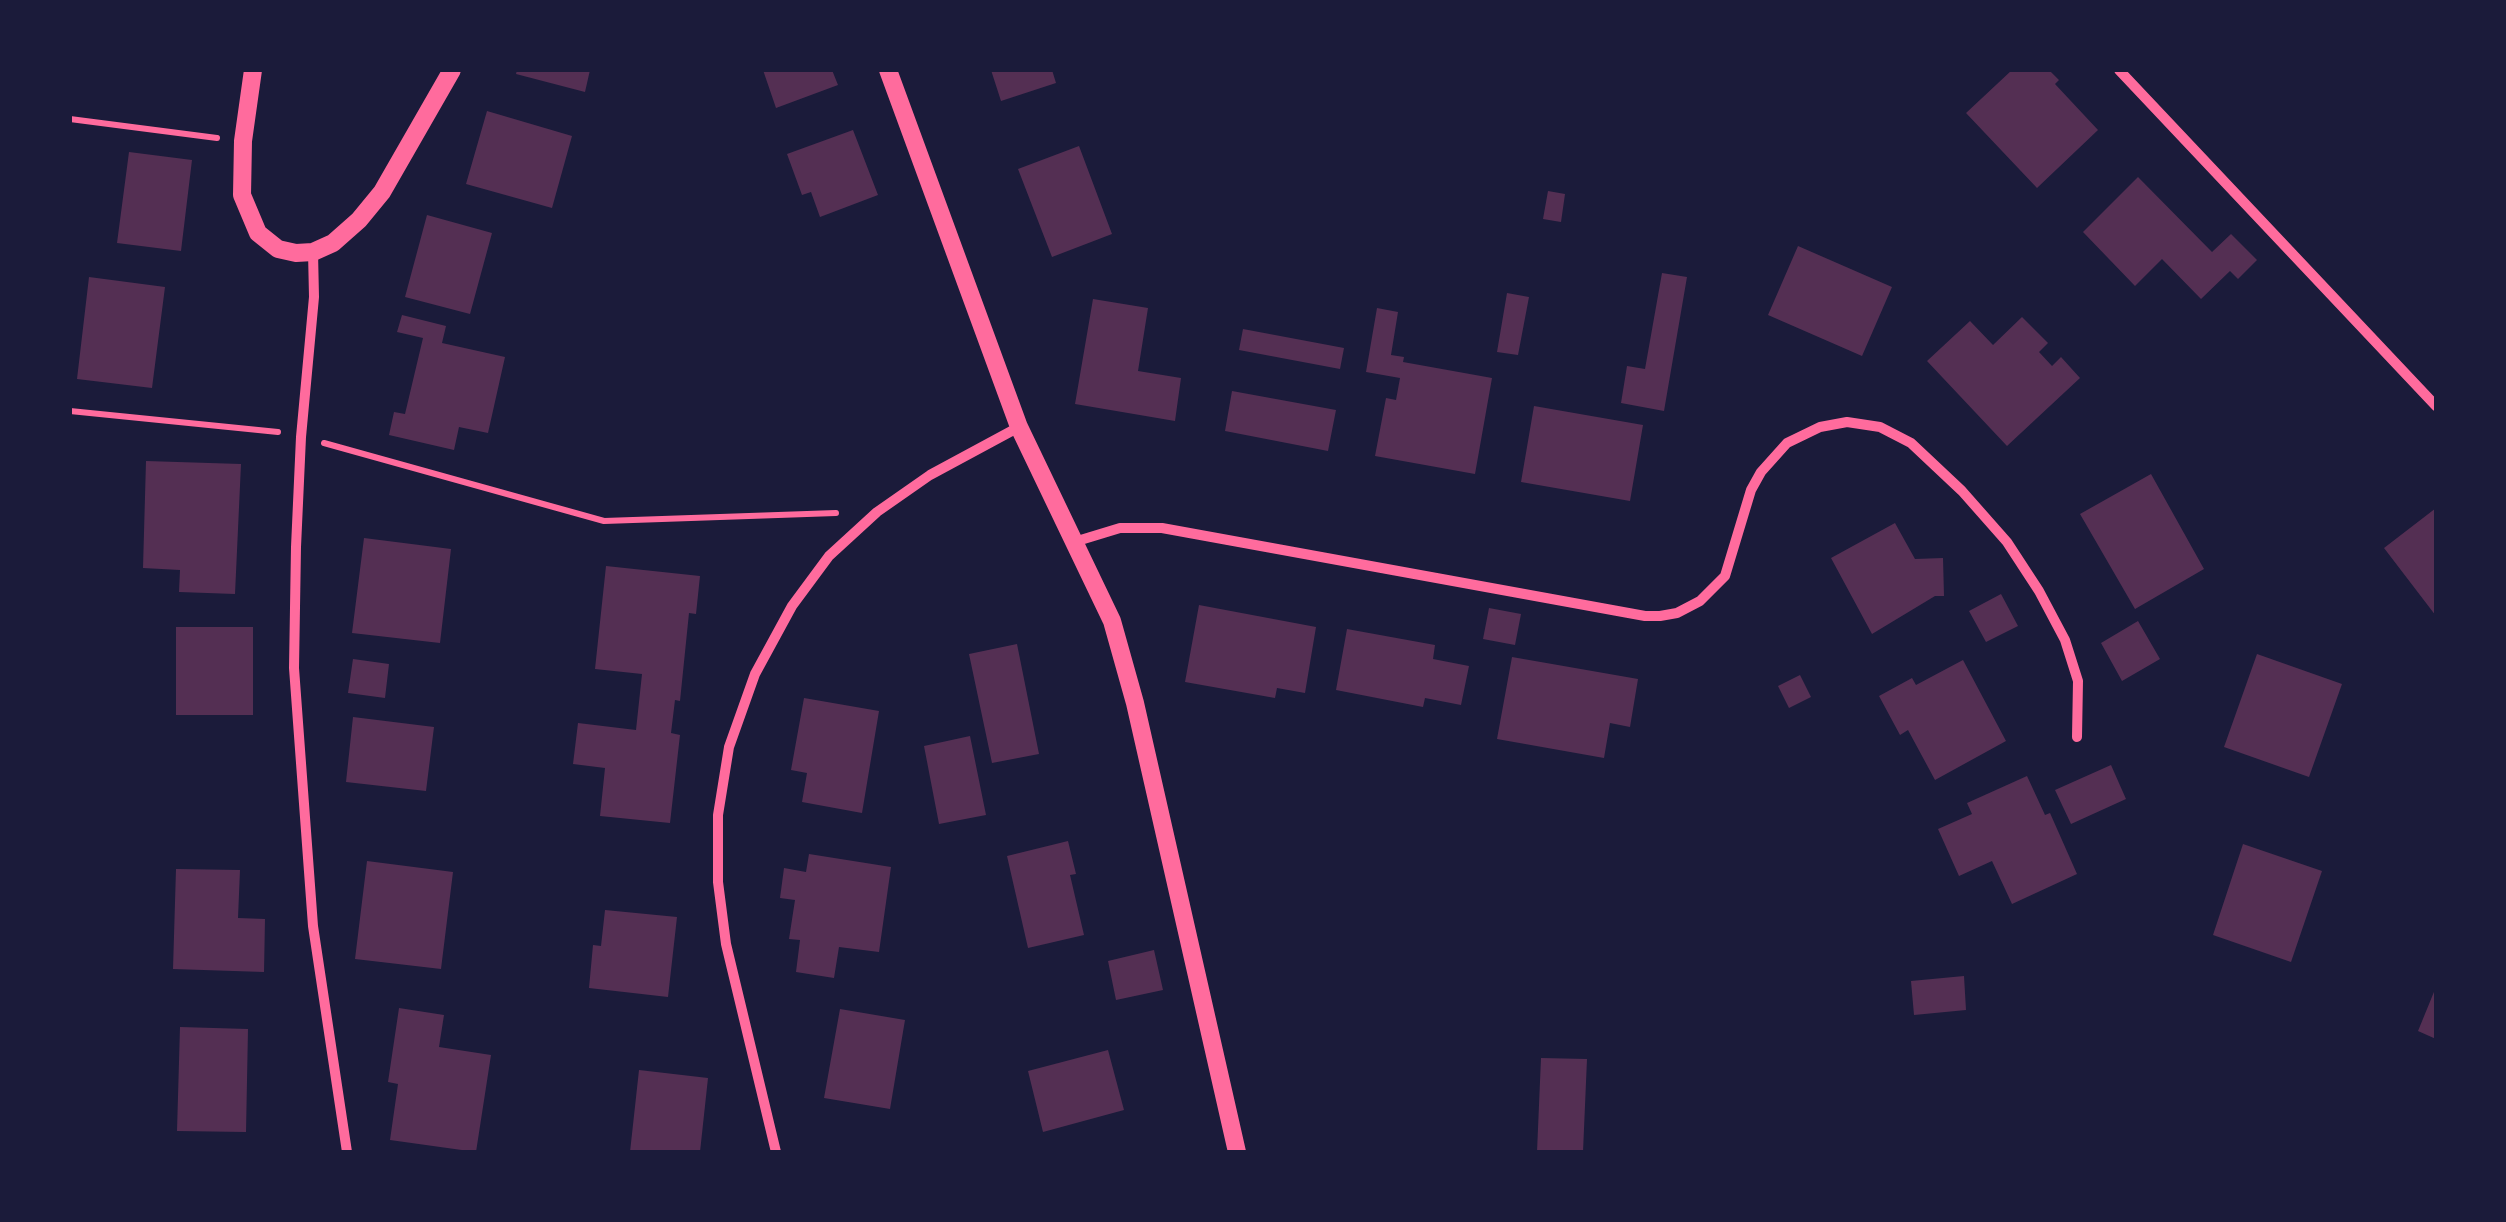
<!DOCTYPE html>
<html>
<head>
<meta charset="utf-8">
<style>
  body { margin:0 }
  #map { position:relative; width:2506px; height:1222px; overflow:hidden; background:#1b1b3a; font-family:"Sofia Sans Condensed",sans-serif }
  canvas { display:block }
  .frame { position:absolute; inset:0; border:72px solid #1b1b3a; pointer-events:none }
</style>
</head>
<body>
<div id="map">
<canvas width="2506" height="1222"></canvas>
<div class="frame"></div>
</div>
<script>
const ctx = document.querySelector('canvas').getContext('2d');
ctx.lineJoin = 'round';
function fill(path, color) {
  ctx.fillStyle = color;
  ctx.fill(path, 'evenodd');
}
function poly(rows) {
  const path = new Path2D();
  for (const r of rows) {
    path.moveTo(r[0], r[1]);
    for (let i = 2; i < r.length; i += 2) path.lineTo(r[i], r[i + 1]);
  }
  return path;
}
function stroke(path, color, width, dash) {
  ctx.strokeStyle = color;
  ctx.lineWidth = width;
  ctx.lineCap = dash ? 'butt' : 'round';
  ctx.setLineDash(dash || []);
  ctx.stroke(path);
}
fill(poly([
  [517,70,590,70,585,92,516,74],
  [763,70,832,70,838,85,776,108],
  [991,70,1052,70,1056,83,1001,101],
  [2012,70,2049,70,2059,80,2055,84,2098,130,2037,188,1966,113],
  [487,111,572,136,552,208,466,184],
  [853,130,878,195,820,217,811,192,802,195,787,154],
  [1079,146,1112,234,1052,257,1018,169],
  [129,152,192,160,181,251,117,243],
  [2138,177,2212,252,2231,234,2257,260,2238,279,2230,271,2201,299,2162,259,2135,286,2083,232],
  [1548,191,1565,194,1561,222,1543,219],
  [427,215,492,233,470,314,405,297],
  [1798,246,1892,287,1862,356,1768,315],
  [1662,273,1687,277,1664,411,1621,403,1627,366,1645,369],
  [89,277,165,287,152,388,77,379],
  [1507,293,1529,297,1518,355,1497,352],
  [1093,299,1148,308,1138,371,1181,378,1175,421,1075,404],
  [1377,308,1398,312,1391,355,1404,357,1403,362,1492,378,1475,474,1375,456,1386,398,1396,400,1400,378,1366,372],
  [402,315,446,326,442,343,505,357,488,433,459,427,454,450,389,435,394,412,405,414,423,338,397,332],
  [2022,317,2048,343,2039,352,2052,366,2061,357,2080,378,2007,446,1927,361,1970,321,1993,345],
  [1243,329,1344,348,1340,369,1239,350],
  [1232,391,1336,410,1328,451,1225,431],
  [1534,406,1643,425,1630,501,1521,482],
  [146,461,241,464,235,594,179,592,180,570,143,568],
  [2151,474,2204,569,2135,609,2080,514],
  [2436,508,2436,616,2384,548],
  [1895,523,1915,559,1943,558,1944,596,1935,596,1872,634,1831,558],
  [364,538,451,549,440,643,352,633],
  [606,566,700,576,696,614,689,613,680,701,675,700,671,733,680,735,670,823,600,816,605,768,573,764,578,723,636,730,642,674,595,669],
  [2001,594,2018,626,1986,642,1969,611],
  [1199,605,1316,627,1305,693,1277,688,1275,698,1185,682],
  [1489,608,1521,614,1515,645,1483,639],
  [2138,621,2160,659,2122,681,2101,643],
  [176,627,253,627,253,715,176,715],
  [1347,629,1435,645,1433,659,1469,666,1461,705,1425,698,1423,707,1336,690],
  [1017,644,1039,754,992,763,969,654],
  [2257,654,2342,684,2309,777,2224,747],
  [1512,657,1638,679,1630,727,1610,723,1604,758,1497,739],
  [353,659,389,664,385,698,348,693],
  [1963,660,2006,741,1935,780,1908,730,1900,735,1879,696,1912,678,1916,685],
  [1800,675,1811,697,1789,708,1778,686],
  [804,698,879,711,862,813,802,802,807,773,791,770],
  [353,717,434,727,426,791,346,782],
  [970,736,986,815,939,824,924,746],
  [2111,765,2126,799,2071,824,2055,790],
  [2027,776,2045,815,2050,813,2077,874,2012,904,1992,861,1959,876,1938,829,1972,814,1967,803],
  [1068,841,1076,874,1070,875,1084,935,1028,948,1007,856],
  [2243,844,2322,871,2291,962,2213,935],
  [809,854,891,867,879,952,839,947,834,978,796,972,800,940,789,939,795,900,780,898,784,868,806,872],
  [367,861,453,872,441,969,355,959],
  [176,869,240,870,238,918,265,919,264,972,173,969],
  [605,910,677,917,668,997,589,988,593,945,601,946],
  [1154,950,1163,990,1116,1000,1108,961],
  [1964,976,1966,1010,1914,1015,1911,981],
  [2436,987,2436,1039,2418,1031],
  [399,1008,444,1015,439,1047,491,1055,476,1152,390,1140,398,1084,388,1082],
  [840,1009,905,1020,890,1109,824,1098],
  [180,1027,248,1029,246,1132,177,1131],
  [1108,1050,1124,1110,1043,1132,1028,1071],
  [1541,1058,1587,1059,1583,1152,1537,1152],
  [639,1070,708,1078,700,1152,630,1152]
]), '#542f53');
stroke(poly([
  [70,119,217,138],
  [70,411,278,432],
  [324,443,604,521,836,513]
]), '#ff6b9d', 6);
stroke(poly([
  [2119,70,2436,406],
  [313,252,314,297,301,437,296,547,294,668,313,926,347,1152],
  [1074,542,1120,528,1162,528,1645,616,1660,616,1677,613,1700,601,1725,576,1751,490,1761,472,1787,443,1820,427,1847,422,1880,427,1911,443,1962,491,2007,542,2039,591,2065,640,2078,681,2077,737],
  [776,1152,726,944,718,882,718,815,729,747,755,674,792,606,829,556,877,512,930,475,1019,427]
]), '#ff6b9d', 10);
stroke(poly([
  [253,70,243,141,242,195,258,233,278,249,296,253,313,252,333,243,359,220,382,192,452,70],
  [888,70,1019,427,1112,621,1135,703,1237,1152]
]), '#ff6b9d', 18);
</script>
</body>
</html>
